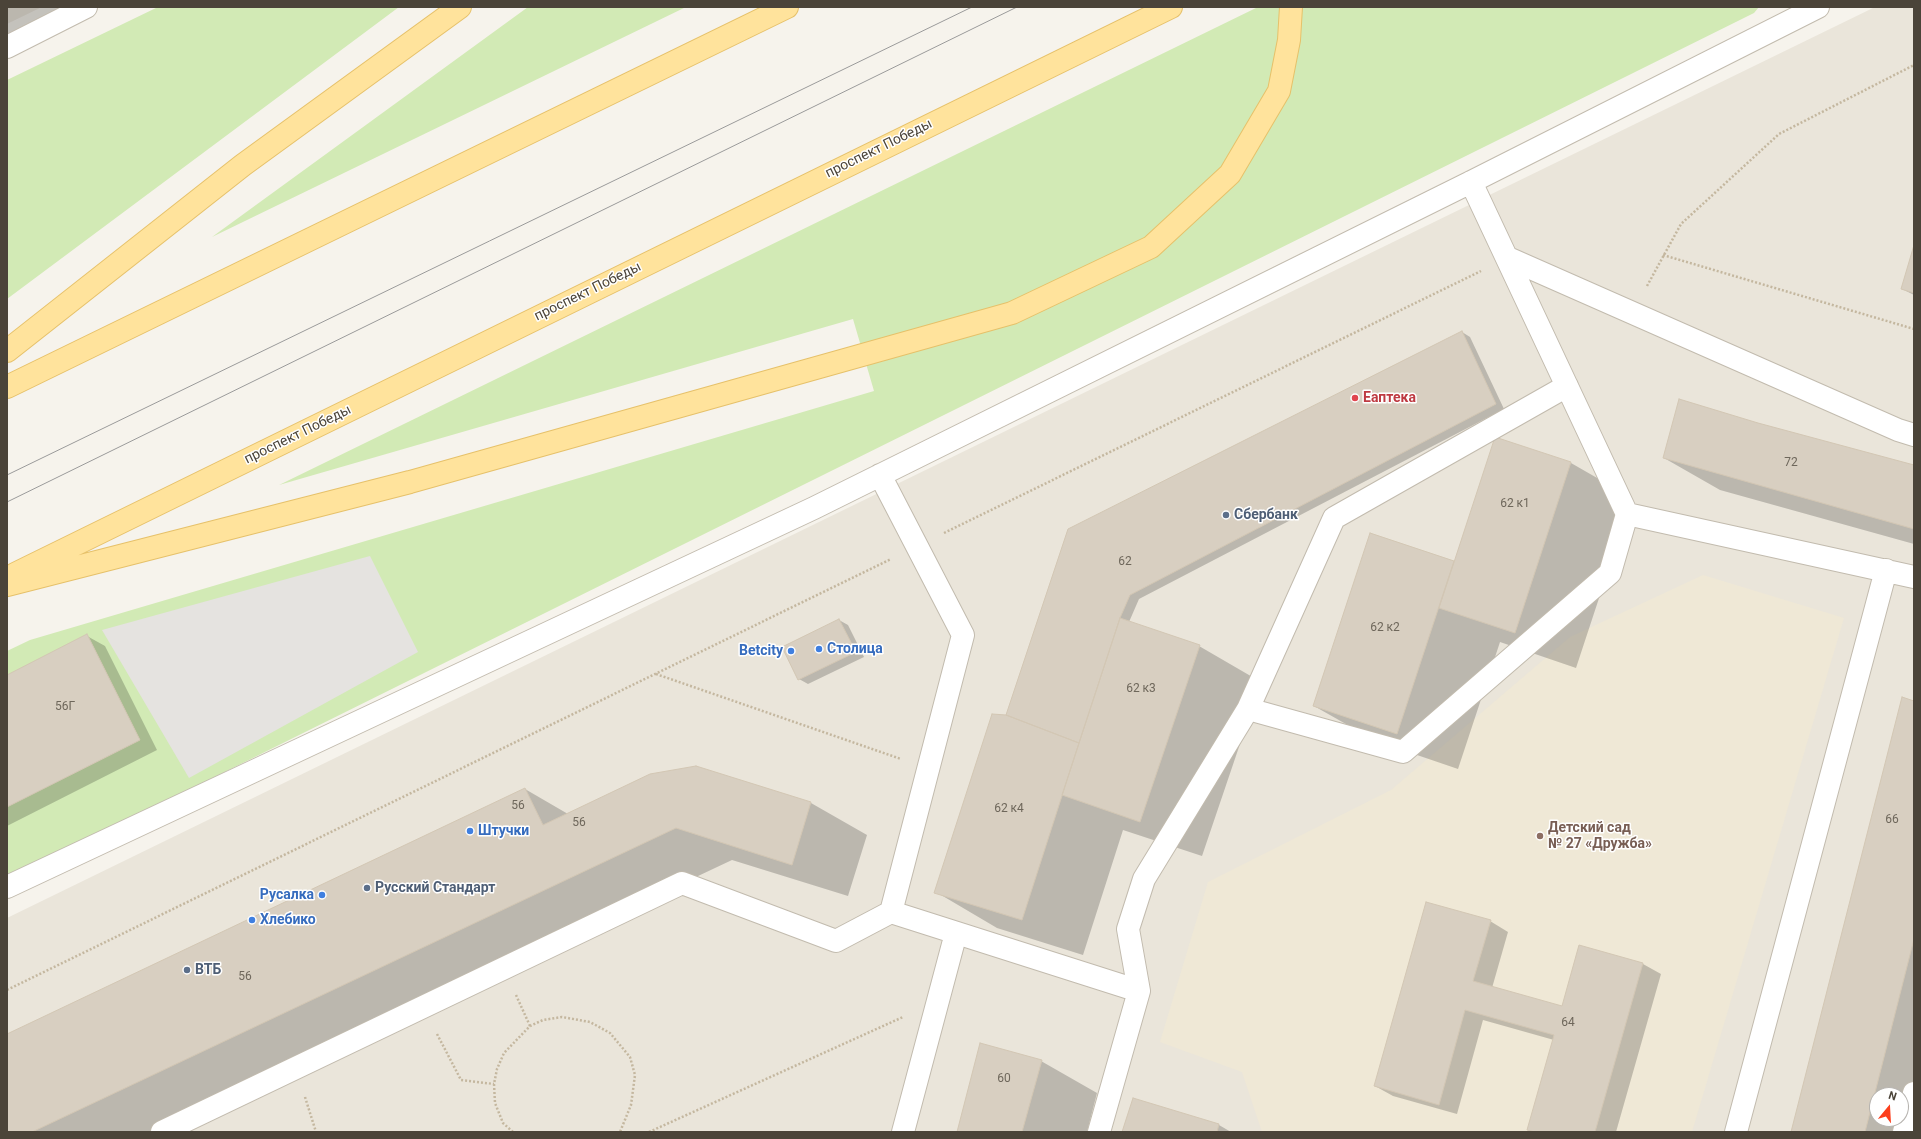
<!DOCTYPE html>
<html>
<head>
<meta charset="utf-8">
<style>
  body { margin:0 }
  #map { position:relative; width:1921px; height:1139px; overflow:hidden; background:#f6f3ec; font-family:Roboto,sans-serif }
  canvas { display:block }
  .frame { position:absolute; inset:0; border:8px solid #4b4439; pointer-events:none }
  .north { position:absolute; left:1869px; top:1087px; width:40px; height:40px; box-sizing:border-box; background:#fff; border:1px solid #b7b4b0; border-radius:50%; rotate:18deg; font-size:11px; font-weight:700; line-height:16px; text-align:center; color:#4b4439 }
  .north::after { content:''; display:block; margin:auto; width:14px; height:18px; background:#fc3f1d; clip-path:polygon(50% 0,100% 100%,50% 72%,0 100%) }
</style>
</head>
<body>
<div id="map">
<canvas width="1921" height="1139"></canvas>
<div class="frame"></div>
<div class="north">N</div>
</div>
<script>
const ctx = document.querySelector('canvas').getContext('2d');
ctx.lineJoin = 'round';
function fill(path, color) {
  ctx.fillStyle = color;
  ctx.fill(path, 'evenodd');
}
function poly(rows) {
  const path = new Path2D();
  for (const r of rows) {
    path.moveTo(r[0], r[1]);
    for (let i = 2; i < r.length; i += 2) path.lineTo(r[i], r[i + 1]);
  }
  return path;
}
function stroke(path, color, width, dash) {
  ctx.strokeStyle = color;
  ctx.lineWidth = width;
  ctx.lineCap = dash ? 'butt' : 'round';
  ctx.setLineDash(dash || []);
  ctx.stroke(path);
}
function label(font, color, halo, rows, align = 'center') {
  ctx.font = font + ' Roboto,sans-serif';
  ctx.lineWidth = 3;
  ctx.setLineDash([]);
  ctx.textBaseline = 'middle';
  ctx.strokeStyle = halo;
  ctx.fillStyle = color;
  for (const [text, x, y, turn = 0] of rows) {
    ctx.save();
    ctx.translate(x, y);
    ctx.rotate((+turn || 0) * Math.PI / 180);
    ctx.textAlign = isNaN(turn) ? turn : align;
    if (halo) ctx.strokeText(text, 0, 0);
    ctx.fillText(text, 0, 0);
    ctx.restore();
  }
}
fill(poly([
  [7,7,42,7,7,24],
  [1875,7,1914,7,1914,1132,7,1132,7,918],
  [1877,1095,1901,1095,1901,1119,1877,1119]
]), '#eae5da');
fill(poly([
  [1703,575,1844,618,1692,1132,1262,1132,1242,1072,1160,1042,1208,882,1391,790,1570,637]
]), '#efe8d6');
fill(poly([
  [158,7,399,7,7,299,7,80],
  [528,7,686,7,212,237],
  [1258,7,1759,7,1754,13,7,880,7,651,30,640,874,391,853,319,279,485]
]), '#d2eab5');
fill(poly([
  [370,556,418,652,189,778,102,630]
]), '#e5e3e0');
fill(poly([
  [7,7,81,7,7,37],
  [1914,249,1914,295,1902,289],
  [1462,332,1470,337,1504,409,1139,599,1129,622,1199,646,1261,682,1202,856,1123,830,1083,955,997,928,936,892,1007,716,1069,530],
  [1758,424,1914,466,1914,544,1720,490,1664,458],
  [1571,463,1632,498,1576,668,1500,642,1458,769,1376,741,1314,706,1371,534,1455,562],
  [839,620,848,625,864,657,808,684,799,679],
  [87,636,105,646,157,750,7,826,7,676],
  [1914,702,1914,1132,1792,1132],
  [1877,1095,1901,1095,1901,1119,1877,1119],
  [696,767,811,803,867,835,848,896,732,860,155,1132,7,1132,7,1035,525,789,568,814],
  [1490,921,1508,932,1492,988,1563,1008,1643,964,1661,974,1616,1132,1533,1132,1528,1129,1554,1040,1483,1020,1457,1114,1393,1096,1375,1086],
  [1041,1061,1097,1093,1087,1132,958,1132],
  [1133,1099,1219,1125,1231,1132,1123,1132]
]), '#0003');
const building = poly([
  [1914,245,1914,293,1901,289,1914,245],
  [1462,331,1496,404,1130,595,1120,618,1079,743,1006,715,1068,529,1462,331],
  [1679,399,1758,423,1914,465,1914,529,1663,458,1679,399],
  [1495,437,1571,462,1515,633,1439,608,1495,437],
  [1370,533,1454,561,1397,734,1313,706,1370,533],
  [1120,618,1200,645,1140,822,1062,795,1120,618],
  [839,619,856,652,798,680,782,647,839,619],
  [87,634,140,740,7,807,7,675,87,634],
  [1902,697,1914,701,1914,939,1865,1132,1791,1132,1902,697],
  [992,714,1006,715,1079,743,1022,920,934,893,992,714],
  [696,766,811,802,792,865,676,828,32,1132,7,1132,7,1034,525,788,543,825,650,774,696,766],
  [1426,902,1491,920,1473,981,1562,1006,1579,945,1643,963,1595,1132,1535,1132,1527,1130,1554,1035,1465,1010,1439,1105,1374,1086,1426,902],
  [980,1043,1042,1060,1022,1132,957,1132,980,1043],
  [1133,1098,1219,1124,1217,1132,1122,1132,1133,1098]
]);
fill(building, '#d8cfc1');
stroke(building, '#d3c7b4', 1);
const minor = poly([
  [7,47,86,7],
  [1508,258,1898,430,1914,435],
  [880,475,963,635,891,912],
  [1627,514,1914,577],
  [1248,709,1334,518,1567,386],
  [7,887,814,508,1471,182,1818,7],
  [162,1132,682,883,836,941,891,912,1139,991],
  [903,1132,956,933],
  [1099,1132,1139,991,1128,929,1144,879,1248,709,1403,752,1610,573,1627,514,1471,182],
  [1736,1132,1886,570],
  [1904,1132,1914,1093]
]);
const major = poly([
  [7,351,243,165,460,7],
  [7,387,787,7],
  [15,574,1171,7],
  [7,585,410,482,1012,313,1151,247,1230,174,1279,91,1289,40,1291,7]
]);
stroke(minor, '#c2bbae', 24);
stroke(major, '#e6c16a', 24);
stroke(poly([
  [1663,255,1914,329],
  [1647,286,1681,224,1779,134,1914,65],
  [944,533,1481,271],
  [656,674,901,759],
  [7,990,891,559],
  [516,995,530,1026],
  [437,1034,461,1080,494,1084],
  [305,1097,316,1132],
  [513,1132,503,1123,495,1103,494,1084,497,1069,504,1053,530,1026,543,1020,562,1017,590,1022,610,1033,630,1057,635,1075,631,1105,620,1132],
  [649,1132,903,1017]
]), '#c4b79f', 2.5, [2, 2]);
stroke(minor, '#fff', 22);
stroke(major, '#ffe39c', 22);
stroke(poly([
  [7,475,972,7],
  [7,502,1017,7]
]), '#9a9a9a', 1);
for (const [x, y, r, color] of [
  [1355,398,4,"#e0444e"],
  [1226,515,4,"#5c6f8a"],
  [819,649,4,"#3f7fe0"],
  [791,651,4,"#3f7fe0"],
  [470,831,4,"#3f7fe0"],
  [1540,836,4,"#8d6e63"],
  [367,888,4,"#5c6f8a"],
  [322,895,4,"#3f7fe0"],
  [252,920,4,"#3f7fe0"],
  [187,970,4,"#5c6f8a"]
]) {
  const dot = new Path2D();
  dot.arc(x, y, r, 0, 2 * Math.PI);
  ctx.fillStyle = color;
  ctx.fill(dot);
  stroke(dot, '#fff', 1.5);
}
label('12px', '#6e675b', null, [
  ["72",1791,463],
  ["62 к1",1515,504],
  ["62",1125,562],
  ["62 к2",1385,628],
  ["62 к3",1141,689],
  ["56Г",65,707],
  ["56",518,806],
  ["62 к4",1009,809],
  ["66",1892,820],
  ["56",579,823],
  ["56",245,977],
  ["64",1568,1023],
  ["60",1004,1079]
]);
label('14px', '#4b4439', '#fff', [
  ["проспект Победы",879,149,-26],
  ["проспект Победы",588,292,-26],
  ["проспект Победы",298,435,-26]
]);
label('bold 14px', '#be3a42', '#fff', [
  ["Еаптека",1363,398]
], 'left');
label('bold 14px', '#4e5e75', '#fff', [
  ["Сбербанк",1234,515],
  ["Русский Стандарт",375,888],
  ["ВТБ",195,970]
], 'left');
label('bold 14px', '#366cbe', '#fff', [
  ["Столица",827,649],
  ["Betcity",783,651,"right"],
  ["Штучки",478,831],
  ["Русалка",314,895,"right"],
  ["Хлебико",260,920]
], 'left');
label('bold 14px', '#785e54', '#fff', [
  ["Детский сад",1548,828],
  ["№ 27 «Дружба»",1548,844]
], 'left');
</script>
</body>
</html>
